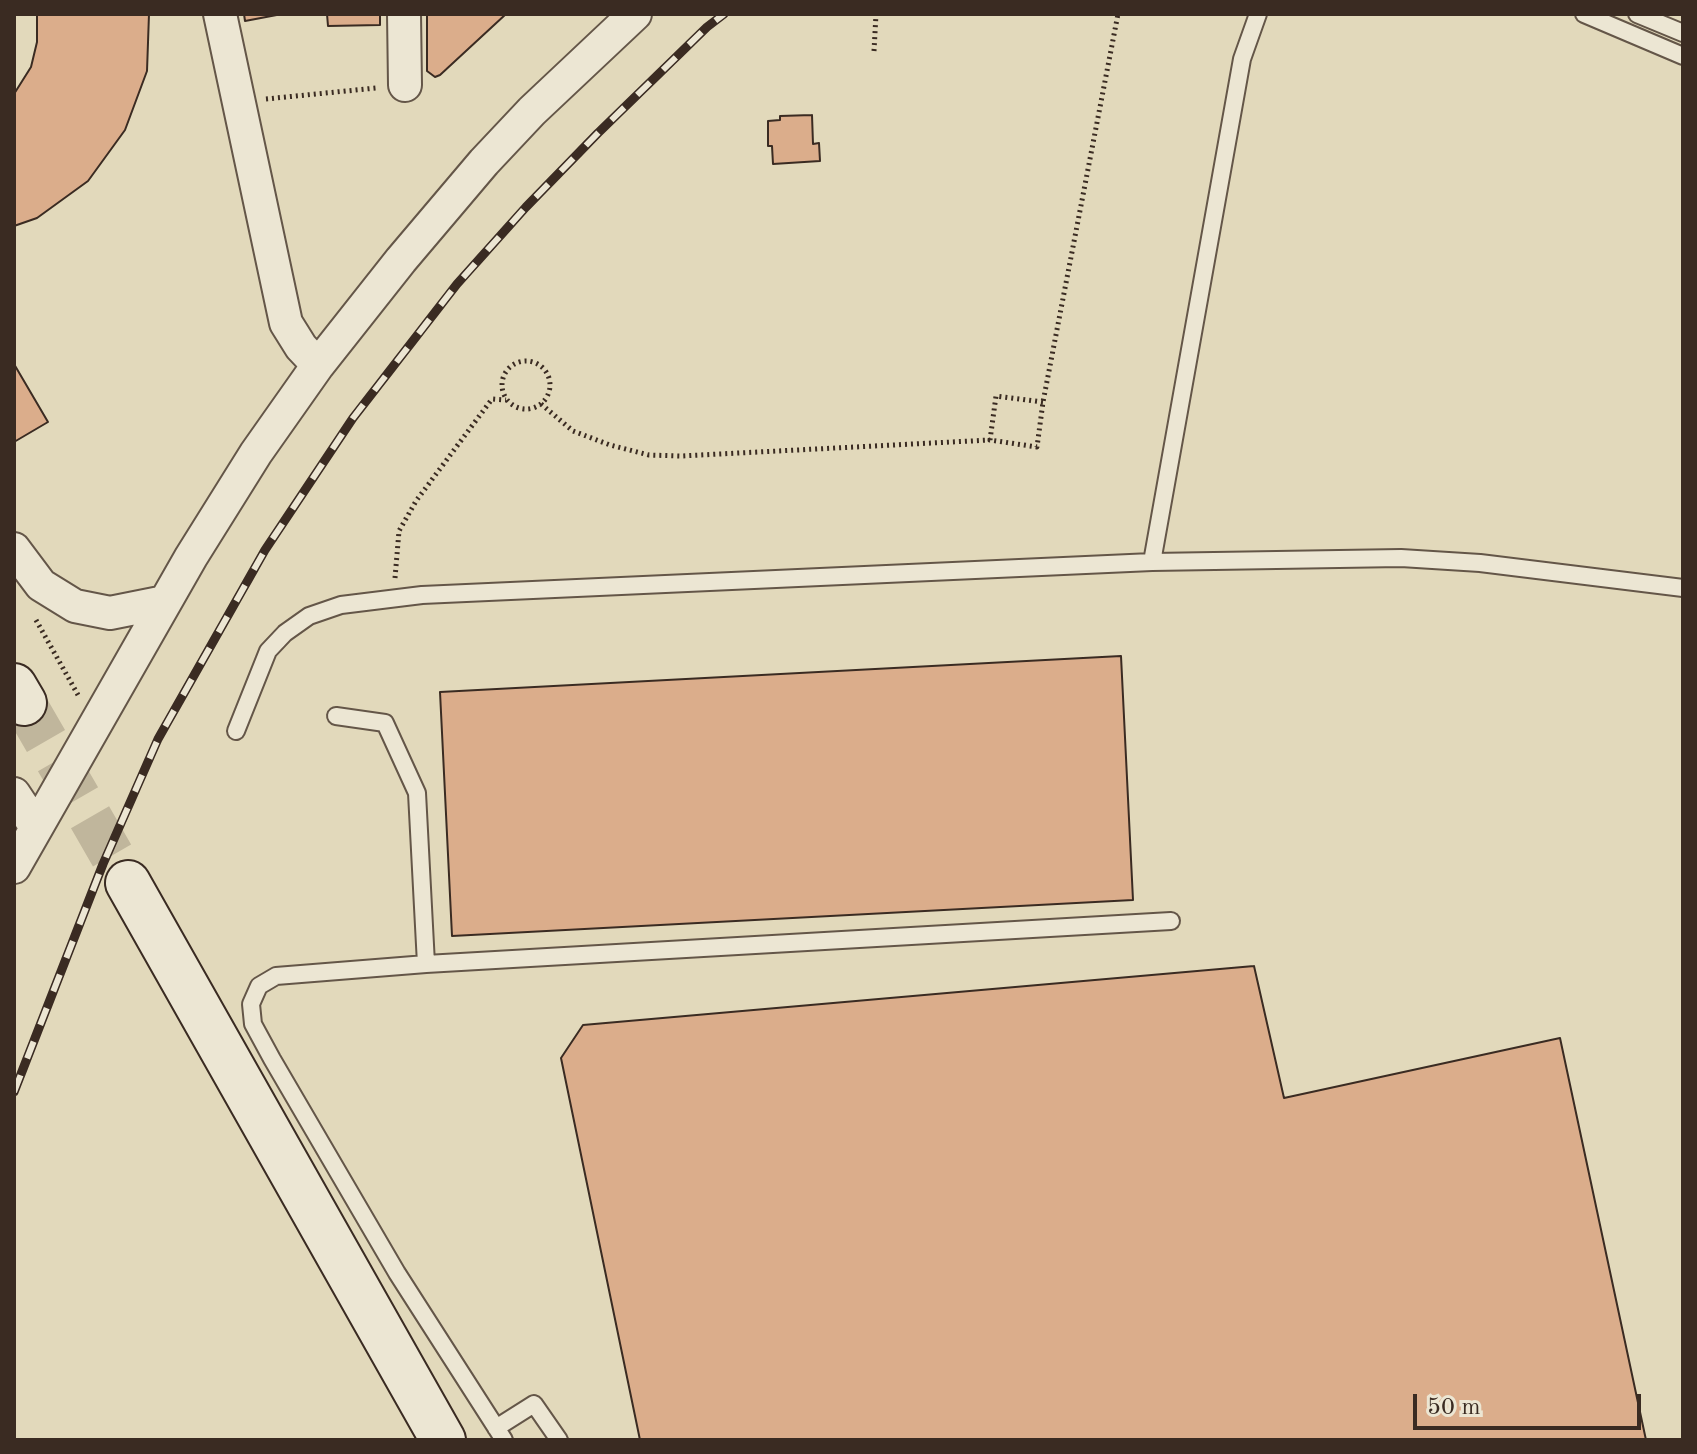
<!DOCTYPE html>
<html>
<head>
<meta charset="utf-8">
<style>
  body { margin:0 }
  #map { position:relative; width:1697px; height:1454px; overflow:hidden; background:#e2d9bb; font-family:"Old Standard TT",serif }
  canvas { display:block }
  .frame { position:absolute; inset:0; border:16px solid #3a2b22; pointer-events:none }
  .scale { position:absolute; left:1413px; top:1394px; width:228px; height:36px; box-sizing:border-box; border:4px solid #3a2b22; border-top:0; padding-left:10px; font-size:24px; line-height:28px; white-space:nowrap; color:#3a2b22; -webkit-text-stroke:6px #ece6d3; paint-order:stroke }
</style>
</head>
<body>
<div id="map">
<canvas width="1697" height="1454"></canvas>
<div class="frame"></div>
<div class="scale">50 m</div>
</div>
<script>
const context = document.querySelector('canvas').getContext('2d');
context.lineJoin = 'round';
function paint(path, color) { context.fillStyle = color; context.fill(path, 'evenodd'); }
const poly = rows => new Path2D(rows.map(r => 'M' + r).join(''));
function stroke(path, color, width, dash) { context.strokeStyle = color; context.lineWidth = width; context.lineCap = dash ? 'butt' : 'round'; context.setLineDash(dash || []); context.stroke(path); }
const building = poly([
  [37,14,149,14,147,71,125,130,88,181,37,218,14,226,14,94,31,67,37,42,37,14],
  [244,14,282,14,245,21,244,14],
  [327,14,380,14,380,25,328,26,327,14],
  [427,14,506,14,440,75,435,77,427,71,427,14],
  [812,115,813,144,819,143,820,161,773,164,772,146,768,146,768,121,780,120,780,116,812,115],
  [14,364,48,422,14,442,14,364],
  [1121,656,1133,900,452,936,440,692,1121,656],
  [1254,966,1284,1098,1560,1038,1646,1440,640,1440,561,1058,583,1025,1254,966]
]);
paint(building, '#dbad8b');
stroke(building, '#3a2b22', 2);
stroke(poly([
  [24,703,128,883]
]), '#c0b69c', 44, [44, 22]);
const lane = poly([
  [1584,14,1683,56],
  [1637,14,1683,33],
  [1152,562,1242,59,1258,14],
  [336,716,385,723,417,793,426,964],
  [236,731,268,651,285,633,309,616,341,605,422,595,1152,562,1401,558,1480,563,1683,588],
  [496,1428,534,1404,559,1440],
  [504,1440,397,1273,272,1059,253,1024,251,1004,259,986,276,976,426,964,1171,921]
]);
const street = poly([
  [220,14,286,323,301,347,318,365],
  [404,14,405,85],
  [14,549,41,585,75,606,110,613,165,602],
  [14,794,36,827],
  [14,867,191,557,256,453,318,365,401,260,484,162,532,111,635,14]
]);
const secondary = poly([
  [14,686,24,703],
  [128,883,443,1440]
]);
stroke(lane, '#645648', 20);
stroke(street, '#645648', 36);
stroke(secondary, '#3a2b22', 48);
stroke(poly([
  [874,51,876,14],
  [266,99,376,88],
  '502 385a24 24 0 1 1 48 0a24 24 0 1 1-48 0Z',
  [1043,402,996,396,990,440,1037,447,1043,402,1118,14],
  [541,404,573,431,610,445,649,455,681,456,990,440],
  [395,578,399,531,416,501,492,399,506,400],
  [36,620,78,695]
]), '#3a2b22', 5, [2, 4]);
stroke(lane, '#ece6d3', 16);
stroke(street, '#ece6d3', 32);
stroke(secondary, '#ece6d3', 44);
const rail = poly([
  [14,1092,103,864,158,739,265,550,353,418,457,284,526,207,598,133,707,27,724,14]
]);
stroke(rail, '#3a2b22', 9);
stroke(rail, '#ece6d3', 6, [18]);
</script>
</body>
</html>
